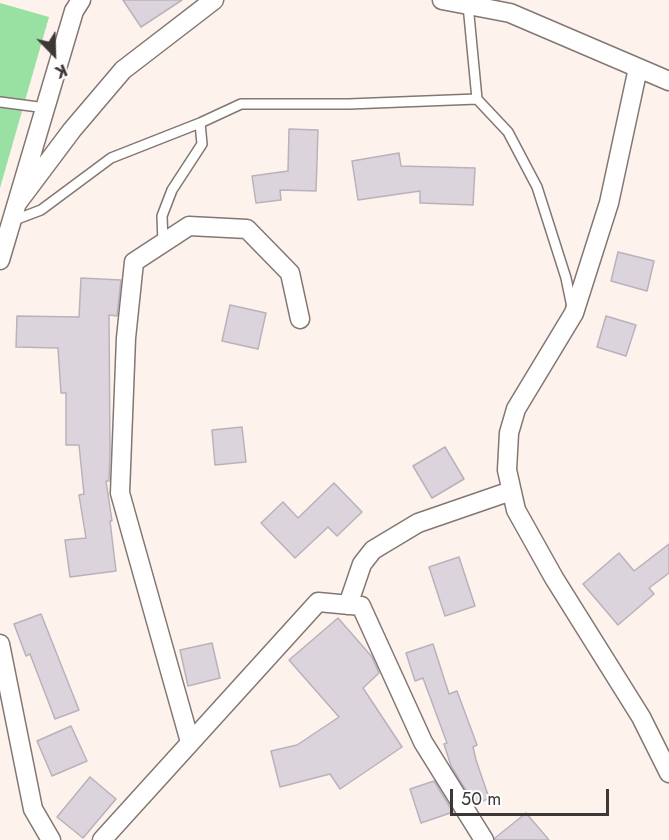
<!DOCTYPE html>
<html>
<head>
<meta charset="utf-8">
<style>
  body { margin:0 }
  #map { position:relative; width:669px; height:840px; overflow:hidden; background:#fef2ed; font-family:Jost,sans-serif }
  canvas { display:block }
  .north { position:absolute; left:24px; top:24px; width:60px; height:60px; -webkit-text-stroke:4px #fff; paint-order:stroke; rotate:157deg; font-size:16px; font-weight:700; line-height:24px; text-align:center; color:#3d3836 }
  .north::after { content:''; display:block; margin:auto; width:21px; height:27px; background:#3d3836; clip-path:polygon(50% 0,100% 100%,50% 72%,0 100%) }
  .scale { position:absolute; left:450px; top:789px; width:159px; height:27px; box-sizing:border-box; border:3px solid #3d3836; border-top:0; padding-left:8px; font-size:18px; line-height:21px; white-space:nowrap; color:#3d3836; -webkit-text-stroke:4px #fff; paint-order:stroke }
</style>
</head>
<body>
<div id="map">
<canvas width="669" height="840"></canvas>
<div class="north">K</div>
<div class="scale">50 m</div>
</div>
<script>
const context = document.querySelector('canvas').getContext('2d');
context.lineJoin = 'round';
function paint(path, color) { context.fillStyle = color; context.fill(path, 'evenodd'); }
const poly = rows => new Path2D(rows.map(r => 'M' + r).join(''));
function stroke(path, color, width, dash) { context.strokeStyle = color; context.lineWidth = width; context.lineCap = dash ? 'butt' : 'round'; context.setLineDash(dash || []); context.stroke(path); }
paint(poly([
  [0,3,49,17,0,188]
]), '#99e1a2');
const building = poly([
  [123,0,182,0,141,27,123,0],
  [289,129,318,130,316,191,280,190,281,200,256,203,252,176,288,171,289,129],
  [399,153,401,166,475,168,473,205,420,203,420,191,358,200,352,161,399,153],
  [618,252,654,261,647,291,611,281,618,252],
  [81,278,121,280,117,316,109,315,110,452,109,481,106,481,112,521,110,521,116,571,70,577,65,540,86,538,79,495,84,494,79,445,66,445,66,393,61,393,58,348,16,347,17,316,79,317,81,278],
  [230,305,266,313,258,349,222,341,230,305],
  [606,316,636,325,626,356,597,347,606,316],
  [242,427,246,462,215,465,212,430,242,427],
  [445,447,464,479,432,498,413,466,445,447],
  [334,483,362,512,337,536,328,527,295,558,261,523,283,502,298,518,334,483],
  [669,544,669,573,649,588,654,594,618,625,583,584,619,553,634,571,669,544],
  [459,557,475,606,445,616,429,567,459,557],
  [41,614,79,710,55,719,30,654,26,656,14,624,41,614],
  [338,618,372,657,379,673,363,688,402,747,340,789,330,774,280,787,271,751,297,745,339,717,289,660,338,618],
  [212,643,220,678,188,686,180,650,212,643],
  [433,644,449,694,457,691,477,745,473,747,476,760,489,798,475,805,451,766,444,744,447,743,423,678,415,681,406,653,433,644],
  [71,726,87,761,52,776,37,741,71,726],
  [90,777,116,799,83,838,57,817,90,777],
  [434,781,453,812,421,823,410,789,434,781],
  [526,813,549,840,495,840,495,838,526,813]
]);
paint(building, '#dcd4dc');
stroke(building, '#bab2ba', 1.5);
const lane = poly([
  [468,5,477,99,508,132,537,187,566,278,572,307],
  [0,102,46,108],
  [12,221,41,210,111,158,200,123,241,104,349,104,477,99],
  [163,243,162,216,172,190,202,144,200,123]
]);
const street = poly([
  [442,0,510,13,669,81],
  [638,68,609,203,574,313,516,409,509,433,507,470,516,510,554,578,641,717,669,773],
  [18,202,72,130,123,70,214,0],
  [0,260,74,11,81,0],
  [348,605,362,564,373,550,418,523,511,491],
  [0,644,33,809,51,840],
  [190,742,120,493,126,338,134,262,189,226,247,229,290,273,300,319],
  [102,840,318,602,361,606,423,742,484,840]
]);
stroke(lane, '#827773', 12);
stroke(street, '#827773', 21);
stroke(lane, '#fff', 9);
stroke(street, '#fff', 18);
</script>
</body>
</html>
